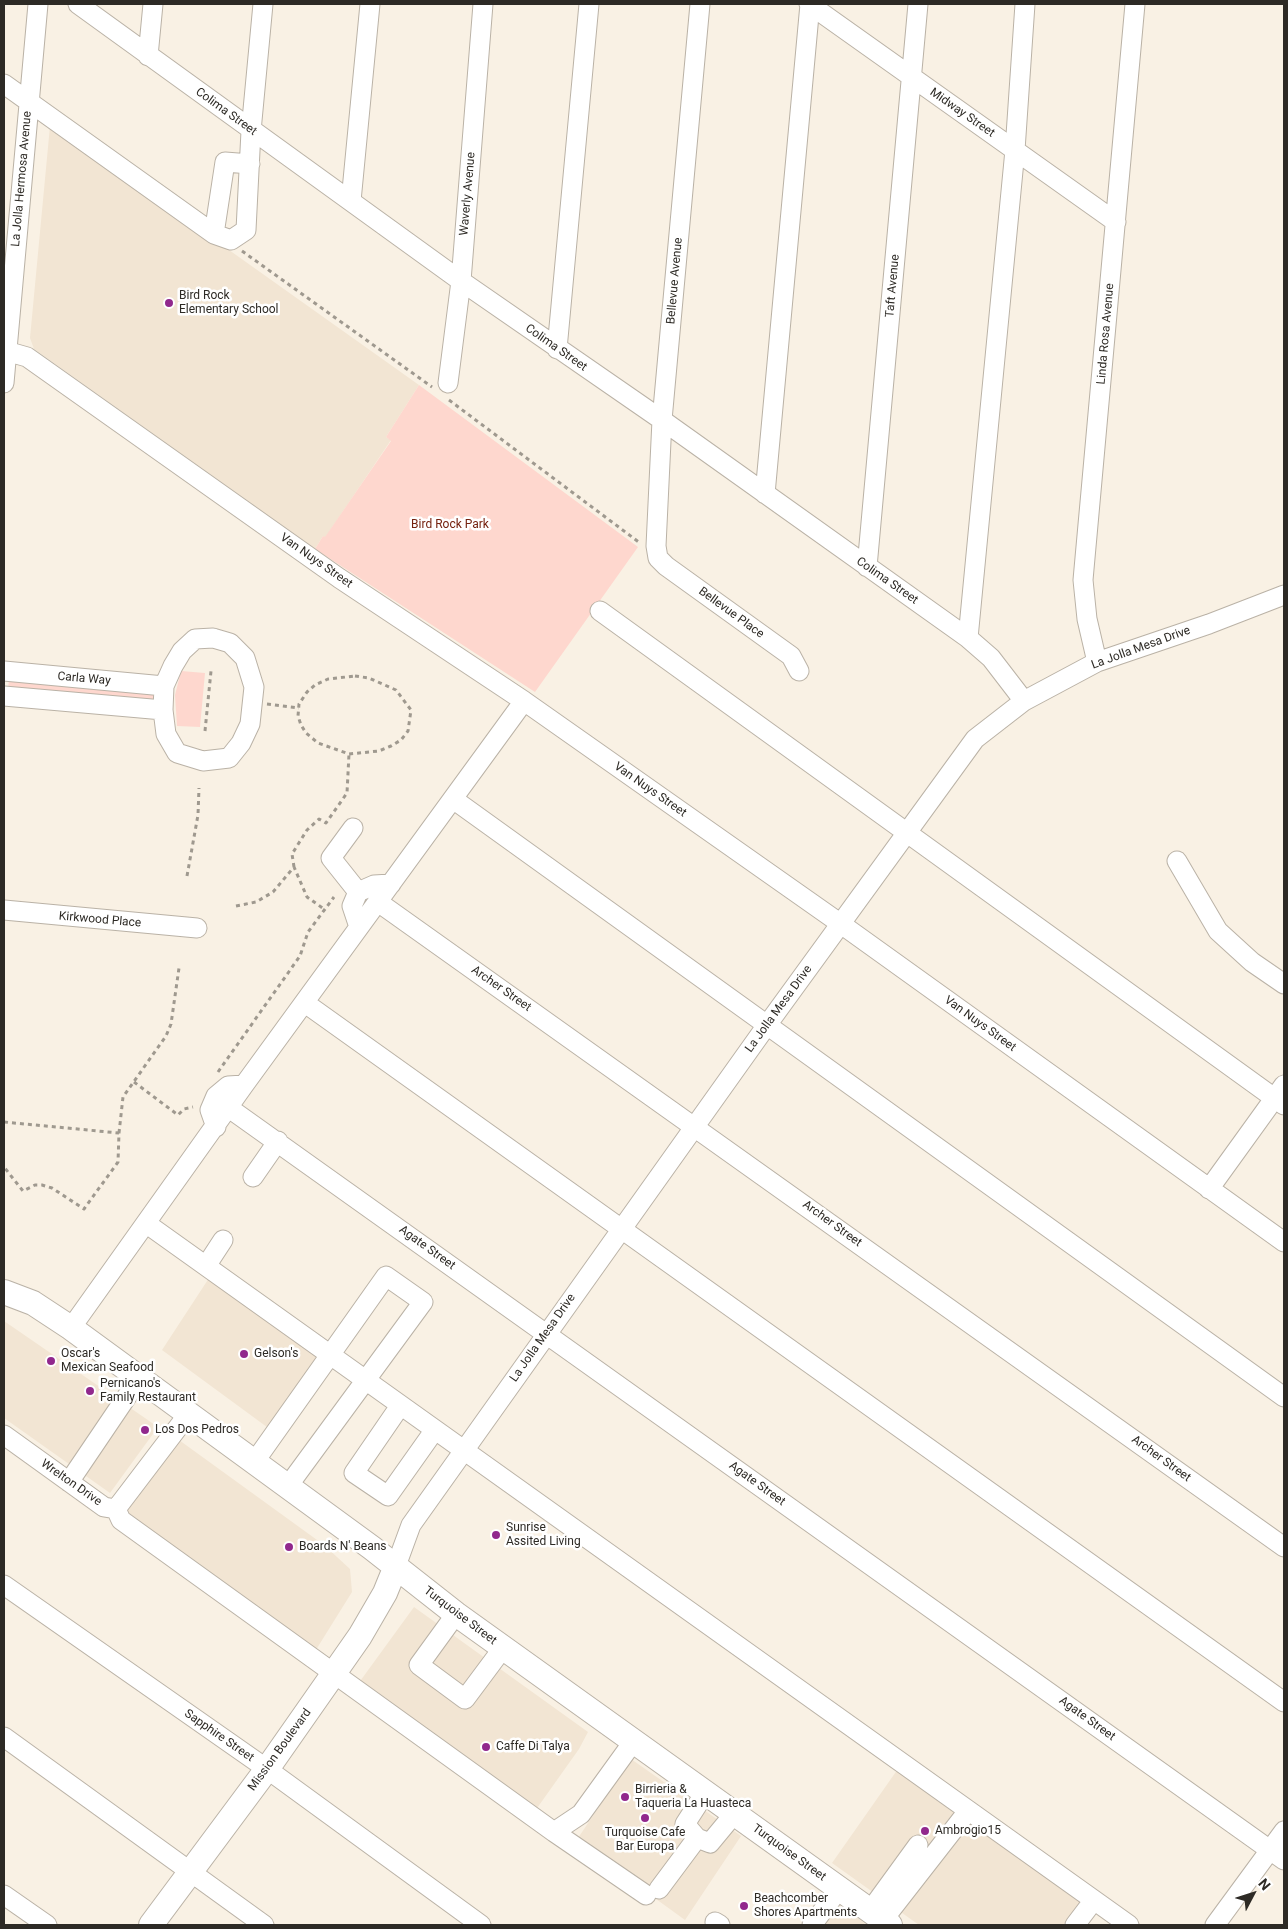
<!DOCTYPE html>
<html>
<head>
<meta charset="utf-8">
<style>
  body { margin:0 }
  #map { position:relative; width:1288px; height:1929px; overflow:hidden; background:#f9f1e4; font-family:Roboto,sans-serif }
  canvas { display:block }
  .frame { position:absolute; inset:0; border:5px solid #2d2a25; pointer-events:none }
  .north { position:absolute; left:1228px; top:1869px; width:50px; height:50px; -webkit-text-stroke:4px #fff; paint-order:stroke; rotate:50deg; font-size:14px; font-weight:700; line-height:20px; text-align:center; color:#2d2a25 }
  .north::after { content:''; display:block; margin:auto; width:18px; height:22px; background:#2d2a25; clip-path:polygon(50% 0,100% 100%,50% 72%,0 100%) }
</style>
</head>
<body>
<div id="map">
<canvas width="1288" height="1929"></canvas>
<div class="frame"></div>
<div class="north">N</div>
</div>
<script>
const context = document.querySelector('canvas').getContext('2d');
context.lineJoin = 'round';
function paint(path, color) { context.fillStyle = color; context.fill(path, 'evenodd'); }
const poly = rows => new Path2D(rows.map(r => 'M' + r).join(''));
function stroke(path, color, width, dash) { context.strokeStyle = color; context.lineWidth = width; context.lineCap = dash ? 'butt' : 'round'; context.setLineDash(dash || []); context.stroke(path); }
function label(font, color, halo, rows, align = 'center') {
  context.font = font + ' Roboto,sans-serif'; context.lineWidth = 5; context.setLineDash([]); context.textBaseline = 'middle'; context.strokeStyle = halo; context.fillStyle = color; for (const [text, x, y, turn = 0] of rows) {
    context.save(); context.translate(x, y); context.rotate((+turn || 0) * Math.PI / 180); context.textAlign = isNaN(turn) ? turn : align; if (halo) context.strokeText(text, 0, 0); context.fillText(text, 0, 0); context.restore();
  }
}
paint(poly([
  [50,126,56,127,419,385,386,437,391,440,325,538,323,536,315,549,34,349,30,338],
  [211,1275,323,1354,271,1430,162,1350],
  [4,1321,158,1427,110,1493,4,1418],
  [179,1440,324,1545,350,1569,352,1592,314,1653,129,1520,127,1511],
  [414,1607,588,1732,579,1749,535,1811,358,1684],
  [631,1759,741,1836,685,1920,576,1841],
  [900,1766,1083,1900,1065,1925,919,1925,832,1863],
  [841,1909,848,1911,867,1925,824,1925,836,1910]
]), '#f2e5d3');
paint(poly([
  [419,385,638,547,535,692,315,549,323,536,325,537,391,441,386,437],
  [181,671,205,673,200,727,177,726,175,695],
  [9,679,154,693,155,696,152,701,8,689]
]), '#fed7ce');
const minor = poly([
  [78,4,461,281,662,420,968,638,991,658,1024,701],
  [700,4,662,420,656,546,658,558,666,566,791,656,799,671],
  [809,4,1116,222],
  [148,56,153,4],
  [4,84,214,234,231,240,246,230,251,131,263,4],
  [351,201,370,4],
  [214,234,225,162,250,164],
  [557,349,589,4],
  [6,351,27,357,339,578,524,701,841,924,1284,1242],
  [4,383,38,4],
  [448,383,461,281,483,4],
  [765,494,810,4],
  [867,567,918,4],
  [600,611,1284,1105],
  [213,638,230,643,245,658,254,687,250,724,241,743,229,758,203,761,177,753,166,734,163,710,164,686,173,666,182,651,195,639,213,638],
  [968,638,1015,150,1025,4],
  [1097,662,1087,619,1083,580,1135,4],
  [4,671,164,686],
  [4,696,163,710],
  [453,799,1284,1397],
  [353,828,331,858,358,892],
  [1177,861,1218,931,1252,962,1284,984],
  [378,902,1284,1547],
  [4,910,197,928],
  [359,927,352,906,358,892,374,885,391,884],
  [305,1003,1284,1702],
  [229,1108,1284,1860],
  [216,1127,210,1110,216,1096,228,1086,244,1085],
  [253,1177,278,1141],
  [1209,1189,1284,1085],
  [147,1224,1129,1925],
  [206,1266,223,1240],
  [71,1328,244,1085,524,701],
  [400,1406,354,1473,388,1496,434,1431],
  [4,1435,104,1507,116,1509,189,1413],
  [255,1461,386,1276,423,1302,288,1486],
  [69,1482,140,1377],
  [116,1509,121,1520,554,1832,646,1895],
  [396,1566,411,1525,767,1025,975,739,1024,701,1097,662,1209,624,1284,595],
  [4,1585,267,1769,481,1925],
  [456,1614,419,1665,465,1699,503,1648],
  [4,1737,264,1925],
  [554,1832,581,1814,633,1742],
  [697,1838,710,1843,734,1814],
  [659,1889,697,1838,685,1824,705,1793],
  [4,1895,47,1925],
  [870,1911,918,1845],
  [883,1920,968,1811],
  [715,1922,720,1925],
  [812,1925,839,1889],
  [1075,1925,1094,1900],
  [1215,1925,1284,1831]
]);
const major = poly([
  [4,1292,33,1303,71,1328,372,1548,456,1614,890,1925],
  [151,1925,267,1769,360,1636,385,1593,396,1566]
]);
stroke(minor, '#bab2a6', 21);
stroke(major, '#bab2a6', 26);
stroke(poly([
  [242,251,432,387],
  [449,400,640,543],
  [355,676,369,678,396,690,411,710,408,731,401,740,391,746,379,751,349,754,318,743,306,733,301,725,298,716,299,704,307,692,315,685,328,679,355,676],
  [267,704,299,708],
  [205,731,211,671],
  [294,867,292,854,307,830,319,819,326,823,347,793,349,754],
  [187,876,198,815,199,788],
  [236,906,256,902,273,892,294,867,307,897,324,909],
  [218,1072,300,956,308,932,334,897],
  [134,1082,178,1115,184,1109,193,1107],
  [4,1122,119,1133,118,1162,84,1209,52,1188,42,1185,35,1185,23,1191,4,1167],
  [119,1133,123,1097,166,1036,171,1024,179,968]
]), '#9f998f', 3, [4, 4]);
stroke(minor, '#fff', 19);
stroke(major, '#fff', 24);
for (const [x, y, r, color] of [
  [169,303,5,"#91288d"],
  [244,1354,5,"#91288d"],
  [51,1361,5,"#91288d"],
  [90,1391,5,"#91288d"],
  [145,1430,5,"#91288d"],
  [496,1535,5,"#91288d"],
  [289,1547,5,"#91288d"],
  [486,1747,5,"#91288d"],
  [625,1797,5,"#91288d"],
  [645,1818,5,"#91288d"],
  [925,1831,5,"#91288d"],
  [744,1906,5,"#91288d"]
]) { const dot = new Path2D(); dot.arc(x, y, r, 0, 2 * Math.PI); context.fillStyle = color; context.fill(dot); stroke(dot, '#fff', 2); }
label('12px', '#2d2a25', '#fff', [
  ["Colima Street",226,112,36],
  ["Midway Street",962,113,35],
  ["La Jolla Hermosa Avenue",22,179,-85],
  ["Waverly Avenue",468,194,-85],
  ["Bellevue Avenue",675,281,-85],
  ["Taft Avenue",893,286,-85],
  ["Linda Rosa Avenue",1106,334,-85],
  ["Colima Street",556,348,35],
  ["Van Nuys Street",316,561,35],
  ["Colima Street",887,581,35],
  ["Bellevue Place",731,613,36],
  ["La Jolla Mesa Drive",1141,648,-20],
  ["Carla Way",84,679,5],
  ["Van Nuys Street",650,790,35],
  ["Kirkwood Place",100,920,5],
  ["Archer Street",501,989,35],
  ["La Jolla Mesa Drive",779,1009,-54],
  ["Van Nuys Street",980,1024,36],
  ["Archer Street",832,1224,36],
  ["Agate Street",427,1248,36],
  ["La Jolla Mesa Drive",543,1338,-55],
  ["Archer Street",1161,1459,36],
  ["Wrelton Drive",71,1483,35],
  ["Agate Street",757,1484,36],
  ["Turquoise Street",460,1616,37],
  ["Agate Street",1087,1719,36],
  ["Sapphire Street",219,1736,35],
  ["Mission Boulevard",280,1750,-54],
  ["Turquoise Street",789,1853,36]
]);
label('12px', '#2d2a25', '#fff', [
  ["Bird Rock",179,296],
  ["Elementary School",179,310],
  ["Oscar's",61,1354],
  ["Mexican Seafood",61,1368],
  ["Gelson's",254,1354],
  ["Pernicano's",100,1384],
  ["Family Restaurant",100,1398],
  ["Los Dos Pedros",155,1430],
  ["Sunrise",506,1528],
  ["Assited Living",506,1542],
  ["Boards N' Beans",299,1547],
  ["Caffe Di Talya",496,1747],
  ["Birrieria &",635,1790],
  ["Taqueria La Huasteca",635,1804],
  ["Ambrogio15",935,1831],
  ["Turquoise Cafe",645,1833,"center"],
  ["Bar Europa",645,1847,"center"],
  ["Beachcomber",754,1899],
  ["Shores Apartments",754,1913]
], 'left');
label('12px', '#75220f', '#fff', [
  ["Bird Rock Park",450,525]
]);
</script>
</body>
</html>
